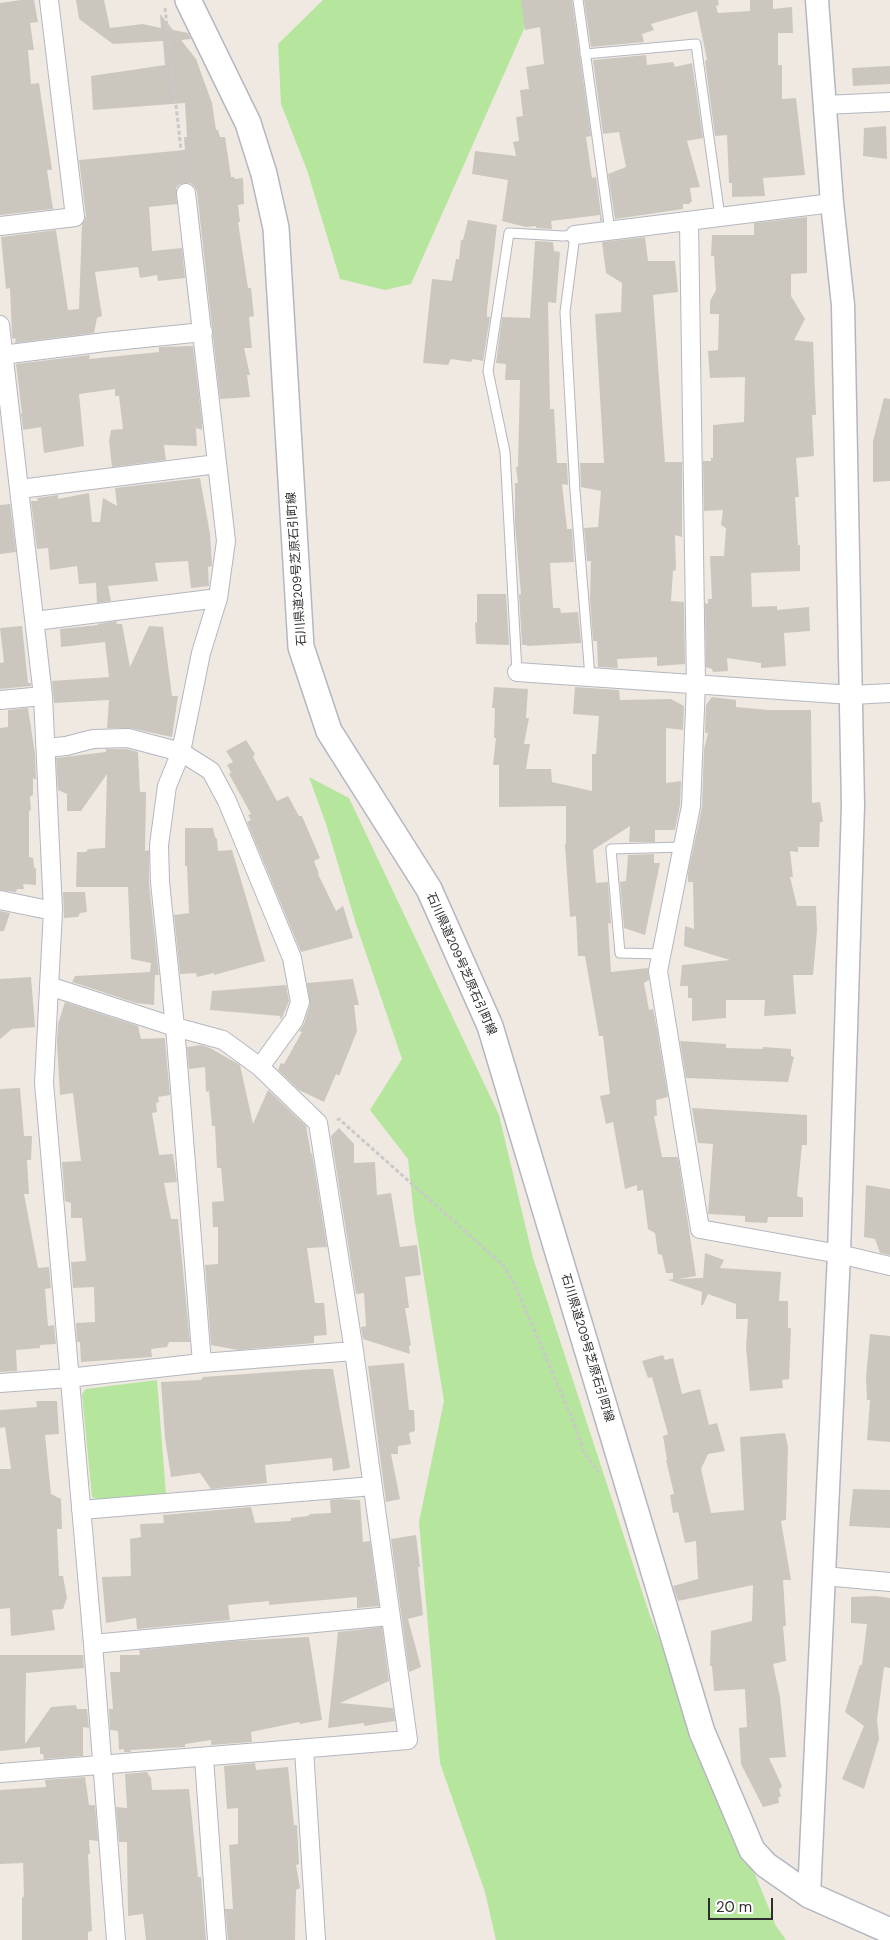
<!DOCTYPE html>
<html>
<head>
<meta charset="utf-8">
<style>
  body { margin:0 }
  #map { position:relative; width:890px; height:1940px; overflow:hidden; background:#efe9e1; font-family:"DM Sans",sans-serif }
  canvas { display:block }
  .scale { position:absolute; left:708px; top:1898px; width:65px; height:22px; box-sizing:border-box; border:2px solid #2e2e2e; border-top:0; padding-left:6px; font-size:15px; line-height:18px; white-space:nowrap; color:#2e2e2e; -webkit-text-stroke:4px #fff; paint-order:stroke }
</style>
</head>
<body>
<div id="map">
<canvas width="890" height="1940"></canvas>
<div class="scale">20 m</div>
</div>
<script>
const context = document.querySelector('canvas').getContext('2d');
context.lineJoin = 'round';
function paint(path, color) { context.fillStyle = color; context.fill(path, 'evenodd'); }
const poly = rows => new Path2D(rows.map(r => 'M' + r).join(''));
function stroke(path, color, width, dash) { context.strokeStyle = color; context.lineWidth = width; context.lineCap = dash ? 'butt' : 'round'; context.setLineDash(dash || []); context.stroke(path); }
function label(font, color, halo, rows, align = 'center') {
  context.font = font + ' "DM Sans","Noto Sans JP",sans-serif'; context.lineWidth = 4.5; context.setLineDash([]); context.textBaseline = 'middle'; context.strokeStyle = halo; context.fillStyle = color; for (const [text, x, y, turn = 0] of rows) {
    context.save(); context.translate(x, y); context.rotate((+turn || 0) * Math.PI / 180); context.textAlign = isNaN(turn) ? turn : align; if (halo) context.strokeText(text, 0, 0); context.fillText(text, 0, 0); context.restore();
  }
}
paint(poly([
  [323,0,530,0,528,20,411,284,385,290,340,279,307,170,281,104,278,44],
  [309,777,349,798,499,1115,533,1258,650,1616,776,1926,786,1940,496,1940,485,1892,440,1763,419,1522,444,1401,414,1216,408,1159,370,1110,402,1059,356,924,326,824],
  [157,1380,166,1494,104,1502,92,1497,82,1394,86,1389]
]), '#b6e59e');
paint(poly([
  [21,0,34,0,38,22,30,23,34,50,28,50,31,84,39,83,52,170,47,170,53,209,0,215,0,3],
  [76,0,104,0,110,28,143,24,161,28,160,14,173,30,188,33,191,39,181,40,196,59,212,103,216,130,218,130,220,137,225,137,231,177,234,177,235,179,243,178,244,204,238,205,240,222,238,222,248,288,251,288,254,316,249,317,252,348,244,348,250,375,247,375,250,397,220,399,197,192,194,186,190,183,180,184,176,188,177,204,149,207,152,251,182,248,185,278,158,281,157,275,140,278,138,267,95,272,102,316,97,318,94,333,15,343,16,339,12,338,10,288,6,289,1,237,56,230,68,310,79,309,82,224,86,216,79,160,185,150,184,137,187,137,185,103,93,110,91,76,165,65,163,41,113,44,79,19],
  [521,0,572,0,591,136,586,137,592,178,596,177,602,221,600,221,600,215,551,221,552,229,536,228,536,226,526,227,502,221,508,180,472,174,475,151,516,156,513,142,519,141,516,117,523,116,520,90,529,89,526,67,544,64,540,27,525,30],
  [584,0,718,0,719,5,716,6,718,13,750,11,750,0,773,0,773,9,792,7,793,33,778,33,778,65,782,65,782,99,796,98,805,175,763,178,765,196,732,197,732,183,729,183,727,135,715,136,705,61,707,60,697,11,651,24,654,30,642,34,644,42,591,47],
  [646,55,647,65,673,62,675,67,692,63,703,138,687,141,700,187,690,188,692,202,690,202,690,204,683,204,683,209,615,219,608,174,626,167,619,132,603,134,593,60],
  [890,66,890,84,853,86,852,68],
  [886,126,887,159,863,156,864,128],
  [807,217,807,273,791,274,791,296,805,319,794,340,813,342,816,415,812,415,814,456,796,458,799,497,795,497,798,545,800,545,800,571,751,573,752,607,777,606,777,610,809,607,810,631,784,633,786,666,761,668,761,663,727,658,728,671,713,672,712,669,706,667,705,603,708,604,708,599,712,599,710,556,724,556,726,528,721,525,723,510,704,511,703,461,711,461,711,458,713,458,713,425,744,422,745,377,710,378,708,351,718,350,719,314,710,314,710,301,716,290,714,256,711,256,712,235,754,235,754,223],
  [468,220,497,225,487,310,487,317,490,317,483,361,473,359,471,362,451,359,448,365,423,363,432,279,452,281,456,259,459,259,461,240,463,240],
  [645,237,648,261,675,261,678,292,653,295,665,462,682,462,682,537,675,535,676,570,673,571,671,601,684,602,685,664,657,666,657,657,617,659,618,668,598,667,597,641,593,641,590,599,591,561,587,561,584,528,598,527,601,491,581,487,580,463,604,463,595,314,621,312,622,283,606,273,602,242],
  [535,241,553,242,554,251,560,252,556,303,548,302,550,409,554,409,557,463,567,463,568,485,562,484,567,529,572,529,574,562,550,563,553,608,560,608,561,613,578,612,581,643,527,646,527,645,522,645,519,594,521,594,515,525,515,483,518,483,516,467,518,467,520,380,505,380,506,364,496,363,502,317,530,318],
  [193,346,202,422,202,430,196,428,197,446,164,445,166,460,112,467,109,441,111,430,123,429,119,396,115,396,115,389,79,394,84,446,44,453,41,427,23,430,21,413,22,413,16,364,90,355,89,359,159,352,159,347],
  [884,398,890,399,890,481,873,482,873,441],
  [200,478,210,534,212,566,208,567,209,586,191,588,188,561,155,563,158,581,108,586,111,601,97,603,96,583,79,584,77,566,50,570,48,548,37,549,31,501,38,501,37,498,58,495,58,499,89,493,92,522,100,522,103,498,117,506,115,488],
  [10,504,16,552,0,554,0,505],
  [477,594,506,594,509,645,476,644,475,622,477,623],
  [116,621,117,624,122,624,130,667,149,626,163,627,172,696,178,696,172,737,130,728,107,728,109,700,54,703,52,681,109,677,105,642,61,647,60,629,98,625,98,624],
  [22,626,28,683,31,683,31,686,0,689,0,663,4,662,0,628],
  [494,687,528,689,526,718,529,718,524,744,530,744,526,769,551,769,552,782,592,791,592,754,596,754,599,716,573,714,575,687,619,690,620,700,671,699,684,706,683,730,666,728,666,783,681,781,680,805,675,830,655,830,655,842,629,842,630,826,593,850,596,883,608,882,611,924,608,923,611,972,648,968,649,980,644,983,649,1010,653,1009,657,1029,668,1097,656,1100,657,1116,654,1116,662,1157,678,1157,696,1276,678,1279,703,1278,705,1253,724,1260,720,1268,781,1272,779,1301,788,1301,788,1328,791,1328,789,1379,782,1380,783,1388,750,1391,746,1347,748,1319,736,1319,736,1304,708,1294,703,1305,701,1305,702,1292,668,1280,673,1279,673,1273,666,1273,662,1255,658,1254,655,1233,648,1229,643,1190,637,1191,637,1185,625,1189,613,1122,606,1124,600,1096,610,1094,603,1036,599,1036,585,956,578,956,576,916,570,917,565,844,566,844,566,806,499,807,499,765,493,765,496,738,494,738,495,708,492,708],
  [712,697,736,700,736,707,768,710,811,710,812,803,820,802,823,822,820,822,819,847,798,847,798,852,790,851,793,877,790,877,797,906,816,906,817,931,813,975,793,975,796,1014,764,1016,765,1000,726,1000,726,1018,692,1021,692,998,688,998,688,986,680,986,682,965,730,960,684,946,685,926,694,929,693,882,688,882,688,873,702,807,704,749,708,733,705,733,706,705],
  [28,708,35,754,36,780,33,778,33,795,30,797,31,810,29,811,29,857,33,858,34,867,36,869,36,885,23,884,24,889,17,889,16,892,0,890,0,728,8,727,8,710],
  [246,740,255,754,253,757,277,801,288,796,299,816,302,816,320,858,314,861,319,874,318,874,336,911,343,906,353,938,301,952,247,822,251,820,248,815,251,814,229,774,231,772,227,765,233,762,226,751],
  [106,749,127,749,138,752,140,792,146,792,145,851,149,850,149,883,159,975,155,975,154,1005,136,1003,72,982,75,976,150,972,151,963,131,959,128,887,76,887,77,852,86,852,88,849,105,848,107,774,81,811,67,811,67,794,58,790,56,758,106,752],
  [185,828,213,828,215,837,217,839,218,851,232,850,265,961,214,975,214,973,197,977,196,973,180,974,174,915,189,913,187,866,185,866],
  [654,854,654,863,660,863,645,935,624,928,620,882,626,881,628,855],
  [63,892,85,892,87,912,80,913,78,917,64,918],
  [0,911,10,913,4,931,0,931],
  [31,977,35,1027,12,1029,0,1039,0,979],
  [353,979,359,1005,354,1005,357,1031,339,1076,336,1074,324,1102,299,1090,278,1070,281,1063,284,1064,302,1032,299,1031,304,1024,310,1005,307,983],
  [286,985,289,1001,281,1020,280,1016,210,1010,212,991],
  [65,1002,138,1026,141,1039,165,1038,165,1041,170,1095,158,1097,159,1102,156,1103,157,1112,152,1113,159,1155,173,1154,177,1182,164,1183,171,1219,178,1219,190,1342,169,1342,167,1347,151,1349,152,1357,81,1362,80,1342,77,1342,76,1323,95,1322,94,1287,73,1288,71,1262,86,1261,82,1218,71,1218,71,1203,65,1201,62,1162,81,1161,73,1093,60,1095,57,1043,58,1024],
  [680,1041,726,1044,726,1048,763,1049,763,1047,791,1049,791,1056,794,1057,788,1082,686,1078],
  [201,1045,210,1048,240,1065,253,1124,268,1090,306,1126,311,1154,312,1153,327,1247,307,1248,315,1303,324,1303,327,1335,314,1336,314,1343,238,1350,211,1345,205,1265,218,1264,218,1227,213,1227,212,1202,224,1201,221,1168,217,1168,215,1126,212,1126,209,1091,206,1092,205,1067,189,1069,187,1047],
  [20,1088,24,1136,32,1136,31,1160,27,1160,29,1194,24,1194,38,1268,49,1267,51,1288,45,1289,48,1326,54,1325,56,1344,40,1345,40,1348,16,1350,17,1371,0,1372,0,1089],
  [692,1108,807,1115,807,1145,802,1145,797,1196,803,1198,803,1217,768,1217,767,1223,745,1222,745,1216,708,1214,713,1144,698,1143],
  [339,1128,354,1144,354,1163,375,1162,377,1195,391,1193,400,1247,417,1245,421,1275,405,1277,409,1308,405,1308,411,1345,409,1346,410,1354,363,1339,361,1327,366,1326,364,1293,356,1294,331,1136],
  [866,1185,890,1189,890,1255,880,1253,875,1239,864,1237],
  [870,1334,890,1336,890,1442,867,1440,870,1400,867,1400,866,1377],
  [663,1355,665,1360,673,1358,682,1394,700,1389,709,1425,717,1423,725,1451,708,1454,701,1469,711,1513,744,1510,740,1437,785,1433,788,1447,786,1520,781,1521,791,1580,783,1580,786,1626,783,1626,786,1661,773,1664,780,1697,786,1757,769,1758,782,1786,779,1790,781,1796,778,1798,779,1803,763,1807,741,1764,739,1728,747,1727,745,1689,714,1691,712,1666,710,1666,711,1631,752,1621,753,1585,678,1601,673,1586,698,1579,696,1541,685,1543,678,1512,673,1513,670,1495,674,1494,666,1460,667,1460,663,1436,668,1434,652,1377,648,1378,642,1361],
  [404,1363,409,1410,414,1410,415,1431,409,1433,411,1444,398,1446,398,1454,391,1454,400,1499,386,1502,368,1366],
  [316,1369,333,1369,350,1468,333,1471,332,1458,265,1465,267,1483,211,1489,200,1473,171,1477,165,1438,161,1382,201,1380,203,1377],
  [36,1401,57,1401,59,1434,45,1435,51,1494,61,1499,62,1529,57,1529,59,1576,63,1576,67,1598,63,1609,52,1610,55,1630,11,1636,10,1608,0,1609,0,1469,11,1469,5,1427,0,1428,0,1410,37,1407],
  [853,1489,890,1490,890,1528,849,1526],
  [340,1499,360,1500,363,1542,370,1541,379,1606,357,1608,357,1597,269,1605,269,1601,228,1605,230,1620,137,1629,136,1618,106,1623,102,1577,131,1576,130,1539,141,1537,140,1524,164,1523,163,1515,251,1507,255,1523,291,1521,291,1518,308,1516,310,1514,331,1513,330,1500],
  [416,1535,420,1567,418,1567,423,1615,408,1619,421,1667,409,1672,391,1539],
  [875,1596,890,1598,890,1668,884,1667,877,1720,879,1739,864,1789,842,1779,864,1726,845,1712,860,1665,862,1665,867,1624,851,1623,851,1597],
  [382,1627,389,1681,340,1703,393,1708,395,1721,364,1726,364,1723,328,1728,338,1632],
  [309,1637,322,1720,300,1724,299,1722,251,1732,252,1742,211,1745,211,1740,185,1744,185,1747,130,1750,131,1752,124,1752,124,1749,119,1750,118,1731,110,1730,109,1709,113,1709,110,1672,120,1672,120,1655,140,1655,139,1650,234,1641],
  [0,1655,83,1655,84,1668,26,1673,25,1744,51,1707,76,1705,77,1709,87,1709,89,1728,83,1727,83,1756,44,1759,43,1754,40,1754,40,1747,0,1751],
  [255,1763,256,1770,288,1767,294,1825,297,1825,299,1864,296,1865,300,1888,296,1890,295,1940,228,1940,225,1909,233,1909,229,1845,238,1844,238,1808,227,1809,224,1766],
  [147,1772,151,1778,152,1790,189,1789,198,1877,201,1877,206,1940,146,1940,143,1914,128,1916,127,1842,119,1842,116,1807,127,1808,125,1774],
  [85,1777,89,1805,95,1805,98,1841,89,1840,90,1854,88,1854,92,1931,88,1932,88,1940,22,1940,22,1898,24,1896,23,1863,0,1864,0,1790,46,1787,45,1780]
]), '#cbc7bf');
const service = poly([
  [578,0,610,231],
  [585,54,696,44,720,217],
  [517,672,505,452,488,371,509,233,563,236,575,235,565,312,575,491,590,677],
  [661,954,620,953,611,849,683,847]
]);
const minor = poly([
  [824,105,890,102],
  [186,193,226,541,218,598,201,653,181,752,167,786,159,845,160,882,175,1027,202,1363],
  [689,221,696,684,691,806,658,971,700,1229,839,1254,890,1266],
  [0,226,75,217,49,0],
  [575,235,832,203],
  [0,325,43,696,53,911,44,1083,93,1644,116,1940],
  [2,355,105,342,203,332],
  [20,489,217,464],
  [35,621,218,598],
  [517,672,852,695,890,693],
  [0,700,43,696],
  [46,748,66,746,93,739,128,738,181,752,211,771,227,801,292,958,300,1002,294,1020,260,1067],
  [0,900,53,911],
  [0,1383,68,1378,202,1363,354,1351],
  [81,1510,373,1486],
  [824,1576,890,1582],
  [93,1644,390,1616],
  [304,1749,316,1940],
  [204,1758,217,1940],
  [0,1773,408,1740,354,1351,318,1123,260,1067,223,1040,175,1027,49,986]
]);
const tertiary = poly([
  [809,1895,839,1254,853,805,843,305,832,203,817,0]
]);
const secondary = poly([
  [188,0,248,123,264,174,276,228,301,647,329,731,429,889,490,1026,702,1732,752,1850,766,1865,809,1895,890,1931]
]);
stroke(service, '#b4b7c1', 11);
stroke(minor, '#b4b7c1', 20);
stroke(tertiary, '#b4b7c1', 25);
stroke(secondary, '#b4b7c1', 28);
stroke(poly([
  [165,8,184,176],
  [337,1120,339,1119,503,1265,514,1283,574,1423,584,1453,599,1472]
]), '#c9c9c9', 3, [4, 2.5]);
stroke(service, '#fff', 9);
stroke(minor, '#fff', 18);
stroke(tertiary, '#fff', 22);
stroke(secondary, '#fff', 25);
label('12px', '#2e2e2e', '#fff', [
  ["石川県道209号芝原石引町線",297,569,-94],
  ["石川県道209号芝原石引町線",461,964,66],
  ["石川県道209号芝原石引町線",587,1348,73]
]);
</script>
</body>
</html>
